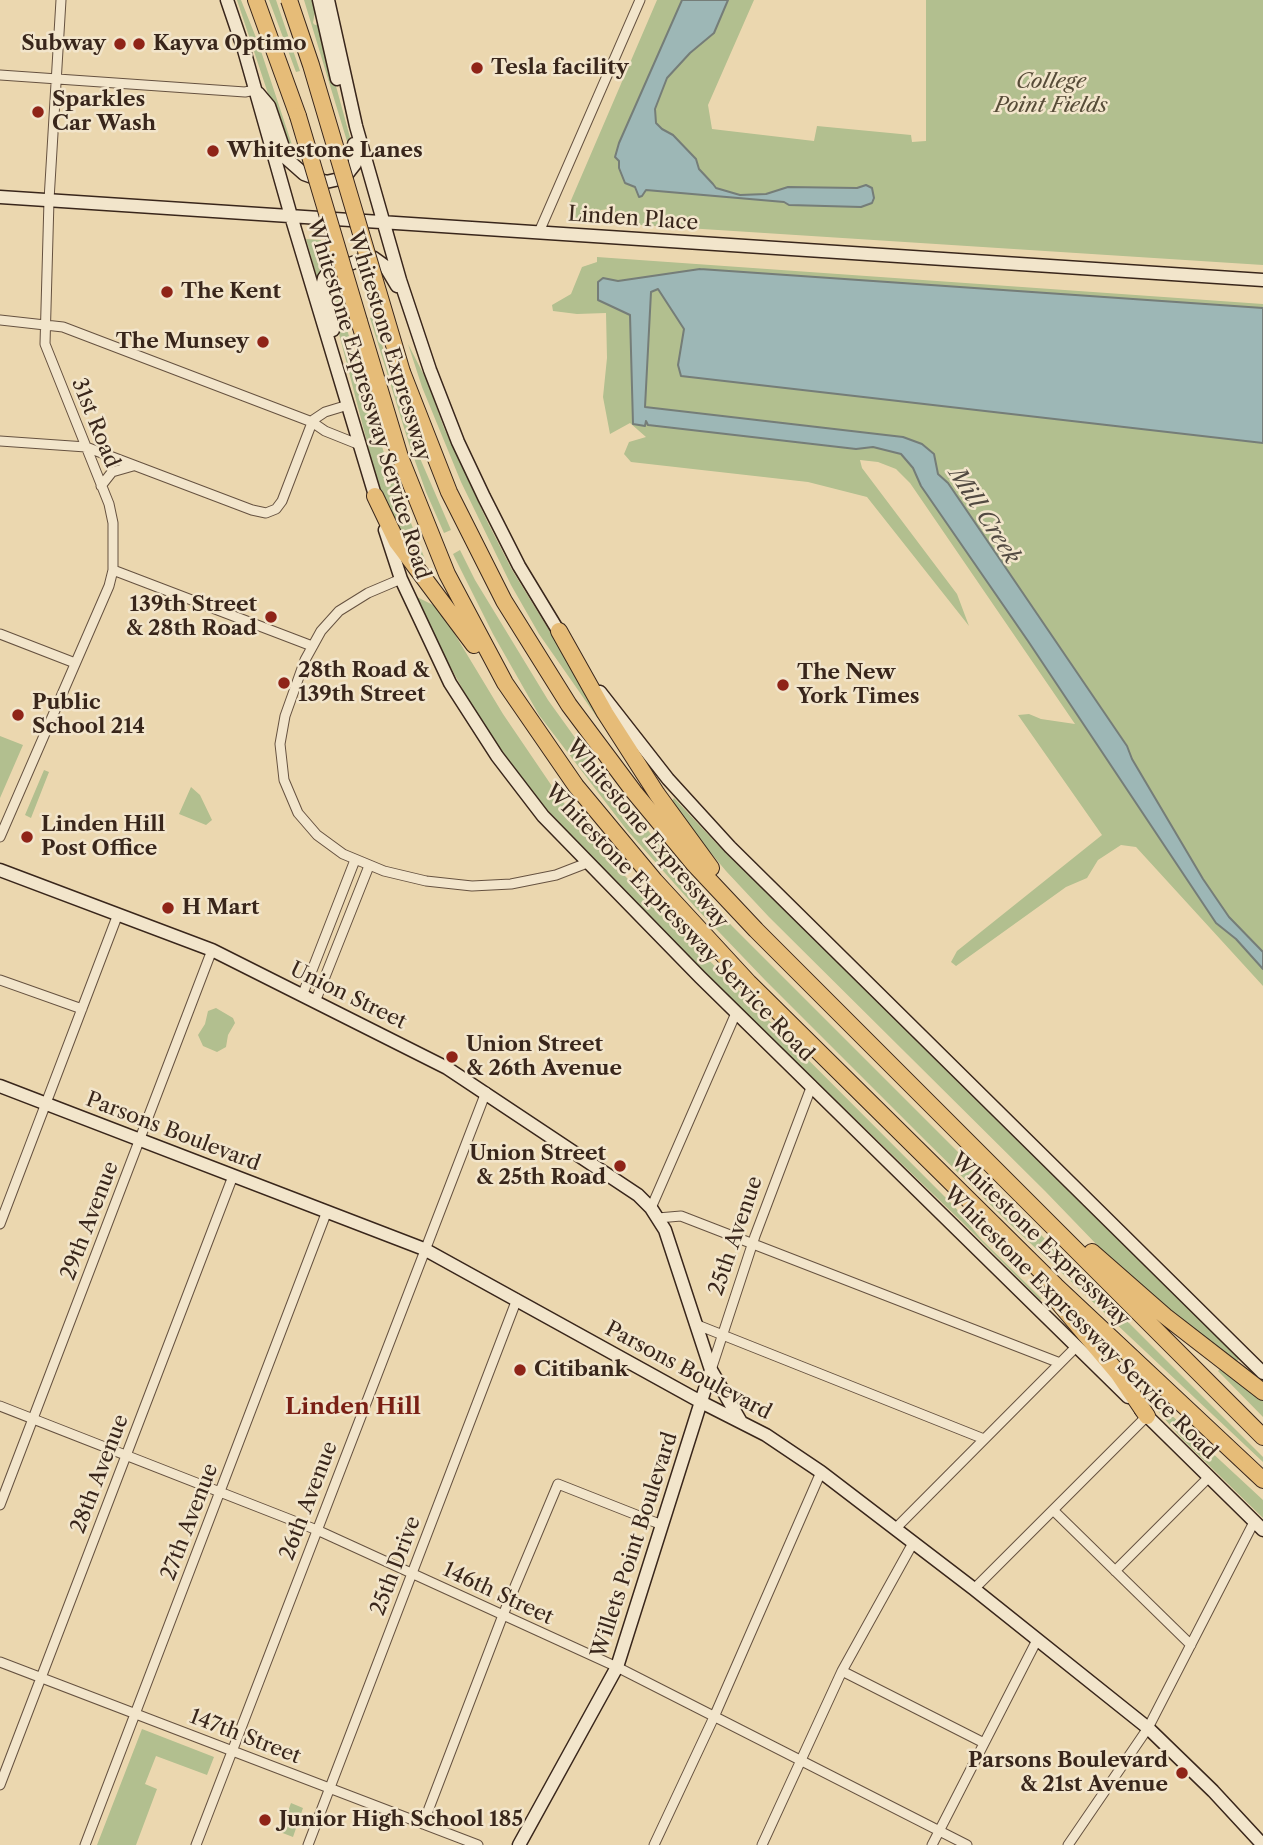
<!DOCTYPE html>
<html>
<head>
<meta charset="utf-8">
<style>
  body { margin:0 }
  canvas { display:block; background:#ebd7af }
</style>
</head>
<body>
<canvas width="1263" height="1845"></canvas>
<script>
const context = document.querySelector('canvas').getContext('2d');
context.lineJoin = 'round';
function paint(path, color) { context.fillStyle = color; context.fill(path, 'evenodd'); }
const poly = rows => new Path2D(rows.map(r => 'M' + r).join(''));
function stroke(path, color, width, dash) { context.strokeStyle = color; context.lineWidth = width; context.lineCap = dash ? 'butt' : 'round'; context.setLineDash(dash || []); context.stroke(path); }
function label(font, color, halo, rows, align = 'center') {
  context.font = font + ' "Libre Caslon Text",serif'; context.lineWidth = 5; context.setLineDash([]); context.textBaseline = 'middle'; context.strokeStyle = halo; context.fillStyle = color; for (const [text, x, y, turn = 0] of rows) {
    context.save(); context.translate(x, y); context.rotate((+turn || 0) * Math.PI / 180); context.textAlign = isNaN(turn) ? turn : align; if (halo) context.strokeText(text, 0, 0); context.fillText(text, 0, 0); context.restore();
  }
}
paint(poly([
  [237,0,241,0,259,45,300,169,286,148],
  [269,0,276,0,300,71,296,72],
  [304,0,314,0,315,11,313,23,315,25,319,24,354,152,353,161],
  [657,0,754,0,708,105,712,129,814,141,817,126,911,135,912,142,926,141,926,0,1263,0,1263,265,609,223,610,209,601,210,600,221,574,219,569,205],
  [306,239,321,240,328,265,317,277],
  [597,257,1263,304,1263,308,700,269,618,281,603,278,598,282,598,300,630,314,645,419,648,425,856,449,873,447,901,454,913,468,921,486,1028,641,1216,923,1236,939,1263,969,1263,986,1136,847,1121,845,1098,860,1087,878,1066,887,956,966,951,962,957,951,1102,835,1018,715,1029,714,1041,719,1075,724,910,483,896,469,878,462,860,460,862,468,957,594,969,626,867,497,808,482,631,462,624,454,629,442,646,437,630,423,610,434,603,397,607,358,606,313,577,314,553,311,552,305,571,294,582,267,597,262],
  [331,276,384,453,426,562,421,565,402,543,382,500,329,295,328,286],
  [658,289,684,329,678,365,682,376,1263,443,1263,952,1229,917,1203,879,1132,759,1127,745,948,483,903,437,645,408,651,292],
  [373,317,416,449,451,530,444,533,426,492,409,444,370,318],
  [408,344,427,381,444,428,487,521,512,570,602,716,601,723,539,634,511,585,461,482,422,387],
  [460,550,475,580,548,700,599,771,655,839,732,926,1263,1457,1263,1462,1012,1226,926,1141,765,980,696,908,626,829,539,715,493,634,453,554],
  [417,597,433,605,445,618,503,714,560,798,619,870,954,1206,982,1240,1042,1299,1040,1300,962,1222,737,1005,622,890,540,802,500,748,467,697,445,657],
  [0,736,23,745,0,798],
  [44,770,49,772,31,818,25,815],
  [191,787,200,795,212,820,206,825,179,814],
  [674,798,716,843,1239,1359,1235,1363,1172,1313,1099,1247,1045,1191,769,917,726,871,679,815,672,801],
  [216,1008,233,1018,235,1023,228,1035,226,1047,217,1052,203,1046,198,1035,205,1024,208,1011],
  [1222,1367,1263,1399,1263,1417,1218,1371],
  [1153,1398,1263,1500,1263,1518,1183,1440,1150,1402],
  [142,1729,214,1757,207,1775,156,1756,145,1784,157,1789,136,1845,97,1845],
  [291,1803,303,1808,293,1837,280,1832]
]), '#b2bf8f');
const water = poly([
  [682,0,728,0,714,33,690,53,667,78,655,109,656,123,662,129,673,135,696,159,699,169,713,184,716,188,740,195,766,194,788,187,857,188,866,185,872,188,874,198,872,203,861,207,789,205,784,202,646,190,642,196,639,197,635,187,625,183,619,168,619,161,615,157,619,143,682,0],
  [700,269,1263,308,1263,443,681,376,678,365,684,329,658,289,651,292,645,407,903,437,922,444,934,454,938,474,948,483,1127,746,1132,759,1203,879,1229,917,1263,952,1263,969,1236,939,1216,923,1028,641,921,486,913,468,901,454,873,447,856,449,648,425,646,421,645,426,633,424,630,315,598,300,598,282,603,278,618,281,700,269]
]);
paint(water, '#9db7b6');
stroke(water, '#757d78', 2);
const street = poly([
  [0,75,245,92,255,90],
  [539,232,640,0],
  [0,320,63,327,312,422,325,431,360,445],
  [0,441,86,447,252,510,266,513,276,509,282,501,313,420,325,412,348,405],
  [101,486,112,472,133,466],
  [113,570,312,646],
  [401,579,368,593,339,611,321,631,305,660,285,716,280,744,284,780,298,813,317,835,343,854,384,871,426,881,472,886,511,884,556,875,587,863],
  [0,634,75,663],
  [0,837,109,586,113,570,113,523,109,504,45,344,49,200,61,0],
  [0,980,82,1009],
  [302,996,355,860],
  [315,1002,369,866],
  [651,1208,736,1013],
  [658,1218,681,1216,1060,1363],
  [0,1224,118,914],
  [695,1324,984,1439],
  [711,1370,755,1236,812,1085],
  [0,1406,317,1530,617,1667,967,1845],
  [0,1505,212,950],
  [1053,1510,1191,1645],
  [895,1529,1077,1346],
  [1115,1571,1209,1477],
  [974,1589,1147,1416],
  [0,1662,478,1845],
  [842,1671,984,1743],
  [0,1785,233,1176],
  [423,1824,503,1615,558,1484,662,1525],
  [85,1845,327,1211],
  [196,1845,486,1092],
  [308,1845,517,1299],
  [654,1845,714,1717,821,1472],
  [762,1845,842,1671,913,1543],
  [932,1845,1037,1640],
  [1068,1845,1148,1728,1254,1522]
]);
const secondary = poly([
  [227,0,244,50,291,216,377,502],
  [319,0,337,79],
  [328,0,356,126,400,280,430,370,458,442,484,497,519,566,562,637],
  [258,93,269,106,287,159,304,174,326,182,344,178,355,164,354,144],
  [0,197,1263,280],
  [333,330,322,287,324,278,329,271,367,258,374,258,385,266,397,286],
  [385,530,401,579,450,683,497,756,543,816,700,977,1128,1397],
  [600,692,668,779,730,847,1263,1373],
  [0,870,212,950,447,1068,638,1195,651,1208,665,1230,711,1370,741,1422],
  [0,1086,424,1249,701,1402,766,1435,821,1472,974,1589,1148,1728,1213,1791,1263,1845],
  [1141,1410,1263,1530],
  [519,1845,617,1667,711,1370]
]);
const highway = poly([
  [256,0,298,116],
  [359,321,400,457,447,574,505,683,576,786,655,881,749,983,1056,1286,1263,1480],
  [402,372,449,492,504,601,569,705,634,792,693,863,756,930,1263,1437],
  [375,496,397,542,474,645],
  [559,631,605,713,657,794,711,868],
  [1092,1252,1165,1316,1263,1392],
  [1058,1302,1118,1373,1147,1416]
]);
stroke(street, '#665240', 11);
stroke(secondary, '#39261b', 15);
stroke(highway, '#39261b', 18);
stroke(street, '#f2e5cb', 9);
stroke(secondary, '#f2e5cb', 12);
stroke(highway, '#e6bc78', 16);
const highwayBridge = poly([
  [289,0,311,65,402,372],
  [298,116,359,321]
]);
stroke(highwayBridge, '#39261b', 18, []);
stroke(highwayBridge, '#e6bc78', 16);
for (const [x, y, r, color] of [
  [120,44,7,"#8f2418"],
  [139,44,7,"#8f2418"],
  [477,68,7,"#8f2418"],
  [38,112,7,"#8f2418"],
  [213,151,7,"#8f2418"],
  [167,292,7,"#8f2418"],
  [263,342,7,"#8f2418"],
  [271,617,7,"#8f2418"],
  [284,683,7,"#8f2418"],
  [783,685,7,"#8f2418"],
  [18,715,7,"#8f2418"],
  [27,837,7,"#8f2418"],
  [168,908,7,"#8f2418"],
  [452,1057,7,"#8f2418"],
  [620,1166,7,"#8f2418"],
  [520,1370,7,"#8f2418"],
  [1182,1773,7,"#8f2418"],
  [265,1820,7,"#8f2418"]
]) { const dot = new Path2D(); dot.arc(x, y, r, 0, 2 * Math.PI); context.fillStyle = color; context.fill(dot); stroke(dot, '#f2e5cb', 2.5); }
label('bold 21px', '#39261b', '#f2e5cb', [
  ["Subway",106,44,"right"],
  ["Kayva Optimo",153,44],
  ["Tesla facility",491,68],
  ["Sparkles",52,100],
  ["Car Wash",52,124],
  ["Whitestone Lanes",227,151],
  ["The Kent",181,292],
  ["The Munsey",249,342,"right"],
  ["139th Street",257,605,"right"],
  ["& 28th Road",257,629,"right"],
  ["28th Road &",298,671],
  ["139th Street",298,695],
  ["The New",797,673],
  ["York Times",797,697],
  ["Public",32,703],
  ["School 214",32,727],
  ["Linden Hill",41,825],
  ["Post Office",41,849],
  ["H Mart",182,908],
  ["Union Street",466,1045],
  ["& 26th Avenue",466,1069],
  ["Union Street",606,1154,"right"],
  ["& 25th Road",606,1178,"right"],
  ["Citibank",534,1370],
  ["Parsons Boulevard",1168,1761,"right"],
  ["& 21st Avenue",1168,1785,"right"],
  ["Junior High School 185",279,1820]
], 'left');
label('italic 21px', '#574c38', '#f2e5cb', [
  ["College",1051,82],
  ["Point Fields",1051,106]
]);
label('21px', '#39261b', '#f2e5cb', [
  ["Linden Place",633,219,4],
  ["Whitestone Expressway",389,346,73],
  ["Whitestone Expressway Service Road",368,399,73],
  ["31st Road",95,423,68],
  ["Whitestone Expressway",647,834,50],
  ["Whitestone Expressway Service Road",679,923,46],
  ["Union Street",348,996,26],
  ["Parsons Boulevard",173,1132,21],
  ["29th Avenue",90,1221,-69],
  ["25th Avenue",736,1236,-71],
  ["Whitestone Expressway",1040,1240,44],
  ["Whitestone Expressway Service Road",1080,1323,45],
  ["Parsons Boulevard",688,1371,28],
  ["28th Avenue",100,1474,-69],
  ["26th Avenue",309,1501,-69],
  ["27th Avenue",190,1522,-69],
  ["Willets Point Boulevard",635,1545,-72],
  ["25th Drive",396,1566,-69],
  ["146th Street",498,1594,25],
  ["147th Street",245,1737,21]
]);
label('italic 23px', '#524a42', '#f2e5cb', [
  ["Mill Creek",984,516,57]
]);
label('bold 23px', '#7a1f14', '#f2e5cb', [
  ["Linden Hill",353,1407]
]);
</script>
</body>
</html>
